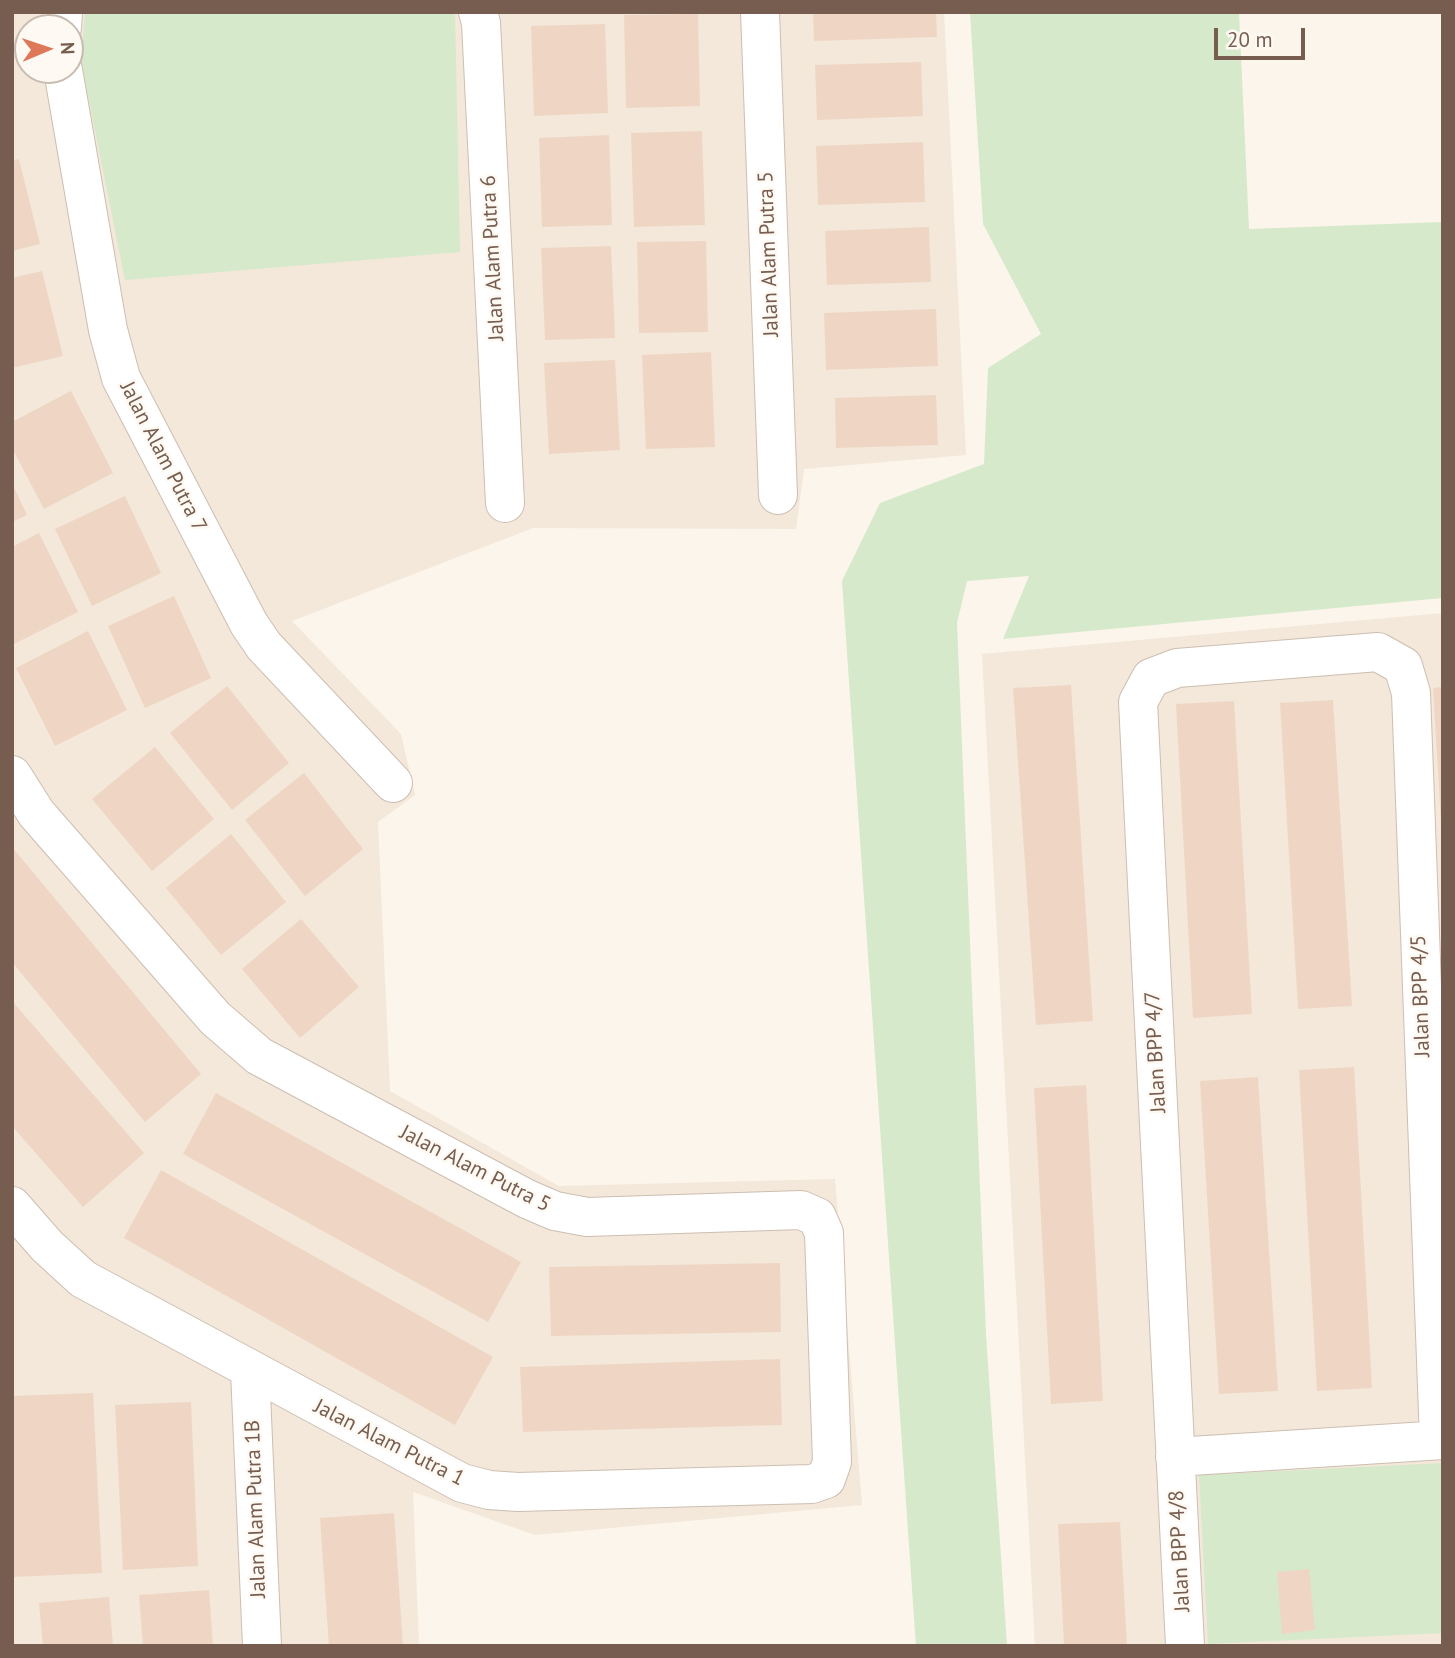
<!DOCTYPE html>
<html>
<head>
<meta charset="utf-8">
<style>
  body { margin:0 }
  #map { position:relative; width:1455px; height:1658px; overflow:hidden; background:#fcf5eb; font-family:"PT Sans",sans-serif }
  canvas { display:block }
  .frame { position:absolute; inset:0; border:14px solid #765d4f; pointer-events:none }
  .north { position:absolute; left:14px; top:14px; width:70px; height:70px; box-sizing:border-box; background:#fef9f2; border:2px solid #c8bbb1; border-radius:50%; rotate:88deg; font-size:19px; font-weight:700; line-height:28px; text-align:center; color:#765d4f }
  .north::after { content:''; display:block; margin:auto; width:24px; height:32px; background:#dd7859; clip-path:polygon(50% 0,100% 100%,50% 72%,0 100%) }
  .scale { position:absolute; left:1214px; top:28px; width:91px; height:32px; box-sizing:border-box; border:4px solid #765d4f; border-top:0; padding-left:9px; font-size:21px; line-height:24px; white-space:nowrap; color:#765d4f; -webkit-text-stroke:5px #fef9f2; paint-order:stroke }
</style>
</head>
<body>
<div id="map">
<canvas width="1455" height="1658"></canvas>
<div class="frame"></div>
<div class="north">N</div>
<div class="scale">20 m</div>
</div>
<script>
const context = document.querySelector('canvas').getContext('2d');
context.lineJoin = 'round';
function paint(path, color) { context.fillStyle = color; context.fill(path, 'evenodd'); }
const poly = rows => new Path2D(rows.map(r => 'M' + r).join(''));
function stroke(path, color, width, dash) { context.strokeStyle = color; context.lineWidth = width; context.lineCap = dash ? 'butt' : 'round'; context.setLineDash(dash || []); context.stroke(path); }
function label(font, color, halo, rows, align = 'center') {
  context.font = font + ' "PT Sans",sans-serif'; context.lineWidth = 5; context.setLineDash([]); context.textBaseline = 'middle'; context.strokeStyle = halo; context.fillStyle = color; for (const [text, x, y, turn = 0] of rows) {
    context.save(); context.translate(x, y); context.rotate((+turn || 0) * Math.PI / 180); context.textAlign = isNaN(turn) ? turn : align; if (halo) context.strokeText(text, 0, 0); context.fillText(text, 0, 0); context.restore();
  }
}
paint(poly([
  [12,12,944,12,966,455,804,469,796,529,533,528,292,621,401,734,415,795,378,822,390,1091,559,1186,835,1179,862,1505,535,1535,413,1492,419,1646,12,1646],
  [28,28,70,28,70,70,28,70],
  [1443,613,1443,1646,1035,1646,982,654]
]), '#f3e8da');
paint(poly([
  [85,12,455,12,460,252,125,280,81,61],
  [970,12,1239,12,1249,229,1443,222,1443,598,1003,639,1029,576,967,581,957,623,986,1334,1007,1646,916,1646,842,581,880,503,984,464,988,368,1041,334,983,224],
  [1443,1463,1443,1633,1208,1644,1199,1475]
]), '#d6e9ca');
paint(poly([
  [813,12,936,12,937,37,814,41],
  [698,14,700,106,626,108,624,15],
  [605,24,608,113,534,116,531,26],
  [921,62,923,116,817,120,815,65],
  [702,131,705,225,634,227,631,133],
  [609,135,612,225,542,227,539,138],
  [923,142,925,202,818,205,816,146],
  [19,159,40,244,12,251,12,161],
  [929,227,931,282,827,285,825,231],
  [706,241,708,332,639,333,637,242],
  [611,246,615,338,545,340,541,248],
  [42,271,63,356,12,368,12,278],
  [936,309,938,366,826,370,824,313],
  [711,352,715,447,646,449,642,355],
  [615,360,620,450,549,454,544,363],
  [71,391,113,473,44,509,12,448,12,422],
  [936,395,938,445,836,448,835,398],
  [12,483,27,515,12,522],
  [125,496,161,573,92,606,55,529],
  [39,533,78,612,12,645,12,547],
  [174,596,211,678,145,708,108,626],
  [88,631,127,710,55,746,16,668],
  [1071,685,1093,1021,1036,1025,1013,688],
  [227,686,289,763,232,810,170,733],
  [1443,687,1443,821,1441,821,1433,688],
  [1333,700,1352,1006,1298,1009,1280,703],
  [1234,701,1252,1014,1193,1018,1176,704],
  [155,747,214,819,152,871,92,799],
  [304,773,363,849,305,896,245,820],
  [231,834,286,902,221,955,166,888],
  [12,847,201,1074,145,1122,12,962],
  [301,919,359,987,300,1038,242,969],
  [12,1001,144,1153,83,1207,12,1126],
  [1354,1067,1372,1388,1317,1391,1299,1070],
  [1258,1077,1278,1391,1219,1394,1200,1081],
  [1086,1085,1103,1401,1051,1404,1034,1088],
  [216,1093,521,1262,488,1322,183,1154],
  [161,1170,493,1357,455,1425,124,1238],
  [780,1263,781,1332,551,1336,549,1267],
  [780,1359,782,1425,523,1432,520,1367],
  [93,1393,102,1573,12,1577,12,1396],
  [191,1402,198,1566,123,1570,115,1405],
  [394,1513,403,1646,329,1646,320,1518],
  [1120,1522,1127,1646,1064,1646,1058,1524],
  [1309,1569,1315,1630,1282,1634,1277,1572],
  [209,1590,213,1646,143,1646,139,1595],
  [109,1597,113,1646,43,1646,39,1603]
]), '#efd6c4');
const minor = poly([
  [478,12,481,23,505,503],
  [760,12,778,495],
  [62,28,63,12],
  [63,70,108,330,121,378,249,624,264,646,393,783],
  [12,775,36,813,215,1018,259,1056,527,1199,555,1211,587,1217,801,1210,817,1217,824,1233,832,1462,826,1479,812,1484,518,1492,489,1490,462,1483,83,1279,47,1246,12,1206],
  [250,1371,262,1646],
  [1175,1457,1443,1440],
  [1185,1646,1138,702,1151,678,1177,668,1378,652,1403,666,1411,693,1439,1440]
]);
stroke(minor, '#cdbeb1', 40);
stroke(minor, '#fff', 38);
label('21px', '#765d4f', '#fef9f2', [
  ["Jalan Alam Putra 5",769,254,-92],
  ["Jalan Alam Putra 6",493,258,-93],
  ["Jalan Alam Putra 7",163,457,63],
  ["Jalan BPP 4/5",1421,996,-92],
  ["Jalan BPP 4/7",1156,1052,-93],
  ["Jalan Alam Putra 5",475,1169,27],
  ["Jalan Alam Putra 1",389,1443,27],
  ["Jalan Alam Putra 1B",256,1509,-92],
  ["Jalan BPP 4/8",1180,1551,-93]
]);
</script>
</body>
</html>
